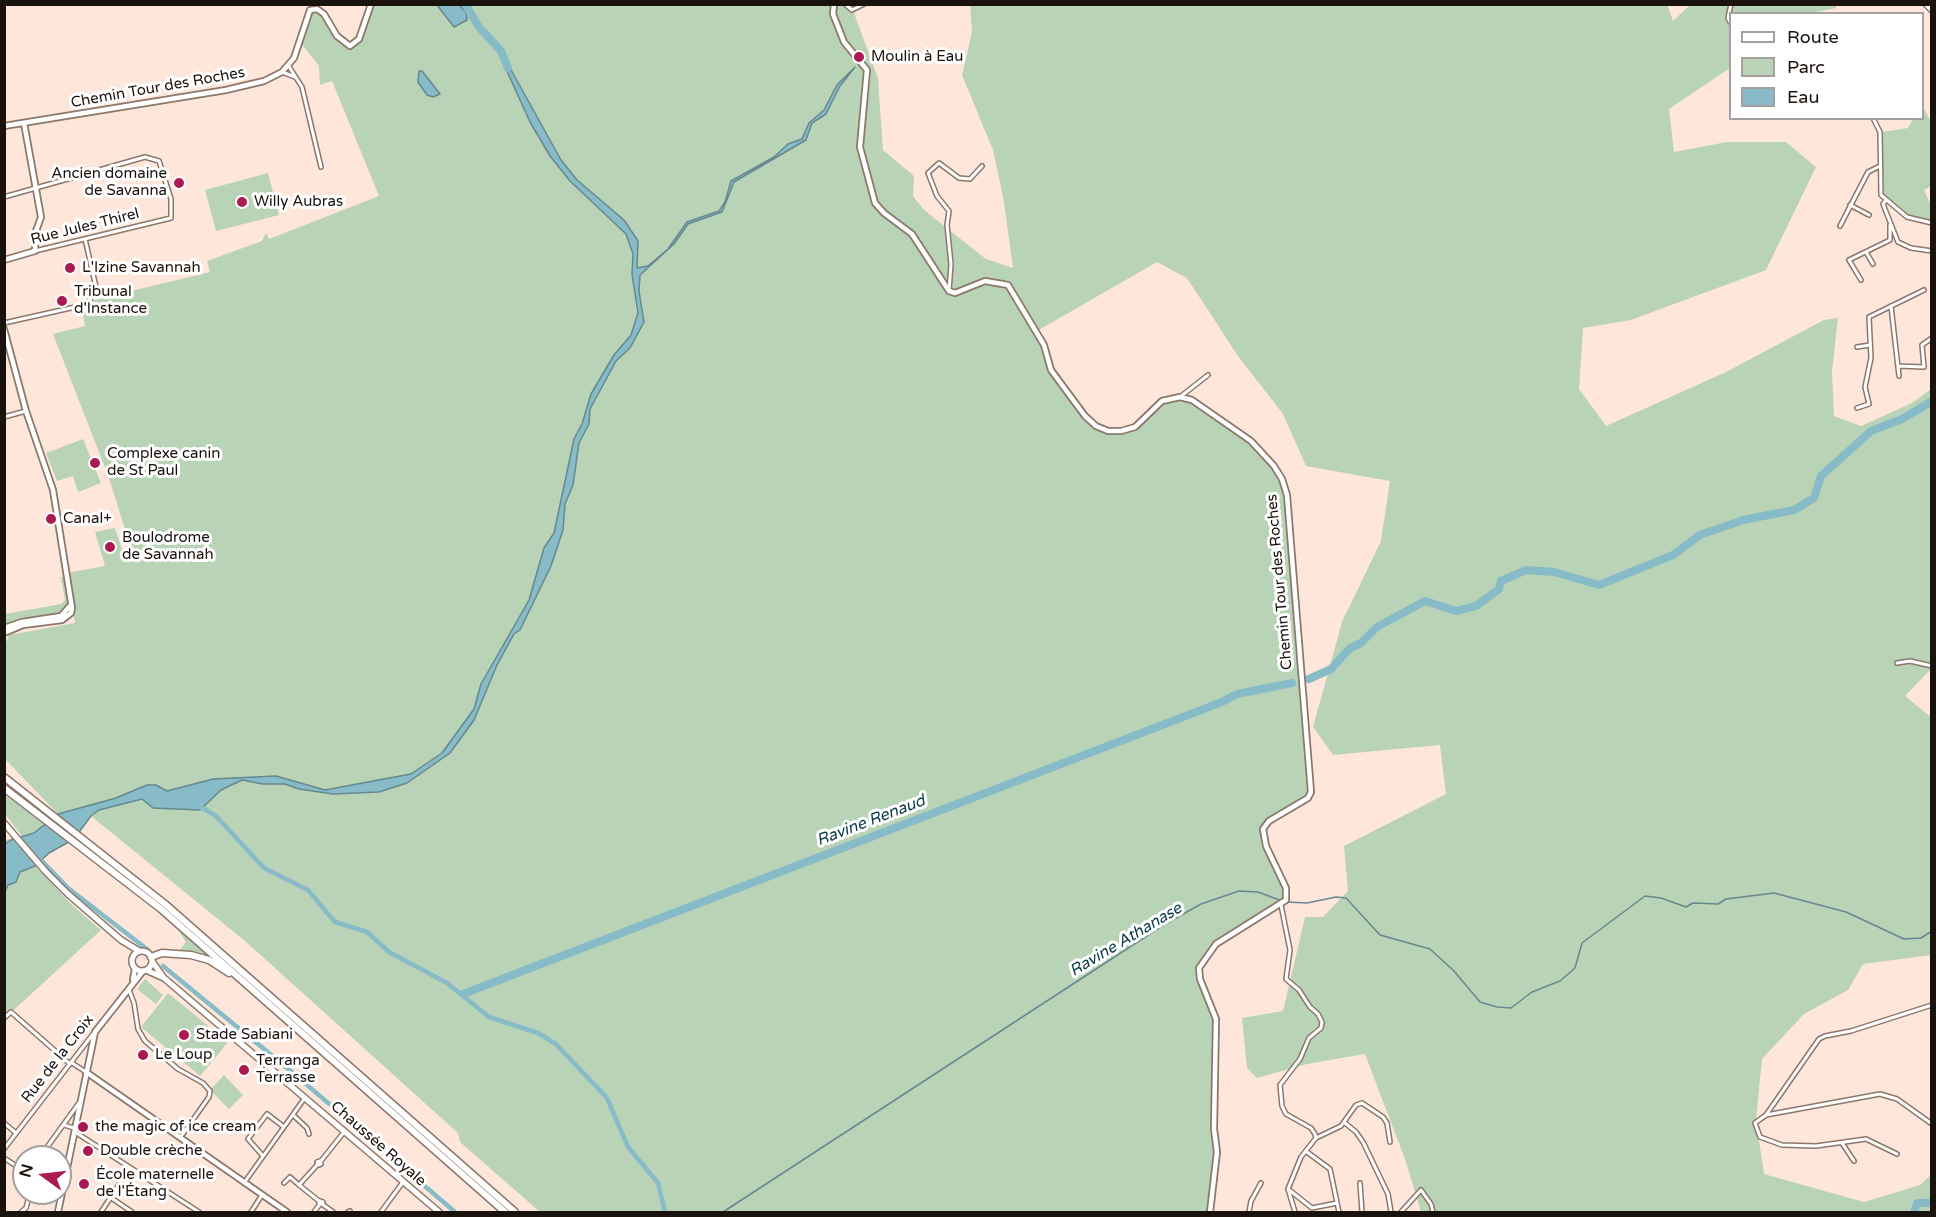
<!DOCTYPE html>
<html>
<head>
<meta charset="utf-8">
<style>
  body { margin:0 }
  #map { position:relative; width:1936px; height:1217px; overflow:hidden; background:#fee7da; font-family:"Varela Round",sans-serif }
  canvas { display:block }
  .frame { position:absolute; inset:0; border:6px solid #1a120d; pointer-events:none }
  .legend { position:absolute; left:1729px; top:12px; width:195px; height:108px; box-sizing:border-box; background:#fff; border:2px solid #a3a09e; margin:0; padding:8px 10px; list-style:none; font-size:18px; color:#1a120d }
  .legend li { display:flex; align-items:center; gap:12px; height:30px }
  .legend b { width:30px; border:2px solid #a3a09e }
  .north { position:absolute; left:12px; top:1145px; width:60px; height:60px; box-sizing:border-box; background:#fff; border:2px solid #a3a09e; border-radius:50%; rotate:285deg; font-size:16px; font-weight:700; line-height:24px; text-align:center; color:#1a120d }
  .north::after { content:''; display:block; margin:auto; width:21px; height:27px; background:#aa1950; clip-path:polygon(50% 0,100% 100%,50% 72%,0 100%) }
</style>
</head>
<body>
<div id="map">
<canvas width="1936" height="1217"></canvas>
<div class="frame"></div>
<ul class="legend">
<li><b style="height:8px;background:#fff"></b>Route</li>
<li><b style="height:16px;background:#b9d3b6"></b>Parc</li>
<li><b style="height:16px;background:#86bbc7"></b>Eau</li>
</ul>
<div class="north">N</div>
</div>
<script>
const context = document.querySelector('canvas').getContext('2d');
context.lineJoin = 'round';
function paint(path, color) { context.fillStyle = color; context.fill(path, 'evenodd'); }
const poly = rows => new Path2D(rows.map(r => 'M' + r).join(''));
function stroke(path, color, width, dash) { context.strokeStyle = color; context.lineWidth = width; context.lineCap = dash ? 'butt' : 'round'; context.setLineDash(dash || []); context.stroke(path); }
function label(font, color, halo, rows, align = 'center') {
  context.font = font + ' "Varela Round",sans-serif'; context.lineWidth = 6; context.setLineDash([]); context.textBaseline = 'middle'; context.strokeStyle = halo; context.fillStyle = color; for (const [text, x, y, turn = 0] of rows) {
    context.save(); context.translate(x, y); context.rotate((+turn || 0) * Math.PI / 180); context.textAlign = isNaN(turn) ? turn : align; if (halo) context.strokeText(text, 0, 0); context.fillText(text, 0, 0); context.restore();
  }
}
paint(poly([
  [1667,4,1673,21,1690,5,1836,5,1836,8,1812,13,1730,14,1730,68,1669,109,1674,152,1727,142,1786,142,1816,167,1766,270,1631,320,1583,328,1579,389,1606,426,1726,372,1824,320,1838,318,1832,371,1834,416,1861,426,1912,403,1931,389,1931,669,1905,696,1931,717,1931,955,1863,964,1848,990,1804,1014,1762,1059,1756,1120,1764,1174,1864,1202,1920,1185,1931,1175,1931,1212,1421,1212,1406,1162,1365,1054,1307,1064,1257,1078,1247,1068,1242,1018,1283,1011,1305,917,1323,917,1348,891,1344,846,1446,794,1440,745,1333,755,1313,727,1342,622,1381,541,1390,481,1306,466,1283,414,1238,356,1187,278,1157,262,1037,331,1051,370,1085,416,1108,431,1135,427,1168,398,1192,400,1241,433,1274,466,1287,495,1310,795,1264,826,1263,840,1283,880,1286,900,1216,944,1205,956,1199,973,1216,1019,1213,1094,1217,1152,1210,1212,540,1212,460,1142,458,1133,245,941,91,816,74,839,49,853,35,866,72,905,101,930,5,1018,5,840,22,836,5,814,5,794,45,823,57,813,5,759,5,645,9,635,75,623,67,573,105,566,95,532,115,528,126,562,135,561,108,475,53,334,85,326,83,315,94,300,210,272,207,261,262,241,266,233,269,239,379,196,332,81,320,85,319,66,300,42,307,14,317,9,324,14,337,36,350,46,359,39,371,5,851,5,878,78,883,150,914,176,913,196,924,210,986,259,1013,268,1004,202,993,150,962,75,972,32,970,5],
  [1923,107,1931,122,1931,186,1924,190,1931,206,1931,223,1907,217,1881,195,1882,132,1908,128,1913,119,1922,118],
  [268,173,279,215,216,231,205,190],
  [83,439,101,483,78,492,73,476,57,481,46,453],
  [58,577,63,577,64,579,68,606,65,612,19,619,5,625,5,614,61,604,65,600,61,578],
  [176,927,208,955,207,957,179,951,186,942],
  [145,979,163,995,156,1004,137,989],
  [168,993,228,1042,200,1076,141,1027],
  [224,1075,243,1095,229,1109,210,1090]
]), '#b9d3b6');
const water = poly([
  [437,5,459,5,466,12,467,20,454,27,437,5],
  [505,59,561,160,577,180,624,220,638,241,637,268,648,266,668,249,687,222,719,211,725,202,731,181,774,157,788,144,802,139,809,123,824,110,837,85,855,67,840,86,826,114,812,123,806,140,734,182,722,212,688,224,674,244,640,275,639,291,644,322,630,348,616,361,590,409,589,424,579,443,573,485,565,504,563,530,551,566,520,630,514,634,497,665,474,720,450,753,407,783,379,792,333,794,299,789,285,784,263,784,242,780,221,790,200,810,153,808,142,799,99,810,91,816,74,839,49,853,35,866,20,872,16,882,8,885,5,892,5,844,11,840,34,833,58,814,116,798,147,785,156,785,167,791,213,779,276,776,325,790,411,774,442,753,474,709,481,684,529,600,544,548,554,533,574,439,582,424,591,394,614,355,631,335,638,313,632,274,633,254,626,234,570,181,550,156,530,122,506,69,505,59],
  [419,71,422,71,440,94,433,97,427,95,418,82,419,71]
]);
paint(water, '#86bbc7');
stroke(water, '#66888f', 1.5);
stroke(poly([
  [1287,902,1307,903,1336,897,1346,898,1380,935,1430,949,1454,971,1480,1002,1497,1007,1511,1008,1532,992,1560,981,1575,968,1582,943,1645,896,1661,898,1686,907,1693,903,1718,904,1726,899,1774,893,1846,912,1904,939,1921,938,1932,931],
  [723,1212,1162,926,1201,904,1239,891,1258,892,1282,901]
]), '#66888f', 1.5);
stroke(poly([
  [201,807,216,816,264,868,308,890,335,922,367,932,389,952,447,983,489,1017,538,1033,556,1044,607,1098,628,1147,658,1183,665,1212],
  [42,861,68,888,148,950],
  [163,966,292,1072,455,1212]
]), '#86bbc7', 4.5);
stroke(poly([
  [465,4,479,27,501,51,508,68],
  [1309,679,1331,669,1350,648,1361,643,1377,627,1425,601,1456,611,1476,606,1499,589,1501,581,1526,570,1554,572,1599,585,1673,555,1700,535,1743,520,1794,510,1814,498,1821,476,1871,431,1902,419,1932,401],
  [463,994,1222,702,1237,694,1292,683],
  [1914,1212,1917,1203,1932,1203]
]), '#86bbc7', 8);
const street = poly([
  [845,4,852,10,864,4],
  [1730,22,1728,18,1731,4],
  [288,65,302,87,321,167],
  [282,72,295,77],
  [1873,118,1880,132,1881,195,1907,217,1932,223],
  [4,197,145,157,159,161,171,199,171,218,35,251],
  [1886,200,1883,204,1898,242,1911,248,1932,251],
  [1850,205,1869,215],
  [1840,226,1868,172,1880,166],
  [1866,252,1873,264],
  [1861,280,1849,260,1890,240,1890,225],
  [949,291,951,264,947,225,949,211,937,196,928,173,939,163,959,178,970,179,982,166],
  [1891,306,1899,376],
  [4,323,84,305,90,300,96,287,85,239],
  [1857,347,1870,345],
  [1898,366,1924,367,1922,345,1932,338],
  [1180,397,1208,375],
  [1857,408,1869,404,1865,387,1871,358,1869,317,1924,290],
  [4,417,26,411],
  [1897,663,1910,661,1932,666],
  [1281,905,1290,950,1286,979,1299,990,1310,1007,1318,1014,1322,1022,1321,1028,1309,1038,1300,1059,1280,1085,1282,1106,1286,1114,1311,1128,1315,1134,1316,1138,1301,1157,1288,1189,1295,1212],
  [129,990,134,1003,138,1029,145,1041,178,1069,203,1083,210,1091,209,1097,180,1138],
  [4,1018,11,1012,70,1064],
  [72,1063,86,1072],
  [293,1115,307,1128,309,1134],
  [1766,1115,1819,1039,1825,1036,1851,1031,1932,1005],
  [4,1123,16,1133],
  [1345,1123,1356,1132,1363,1142,1388,1194,1391,1212],
  [64,1125,74,1128],
  [75,1132,199,1212],
  [1316,1138,1341,1126,1356,1105,1362,1103,1383,1117,1387,1123,1390,1142],
  [1842,1143,1854,1161],
  [4,1149,93,1034],
  [1307,1152,1330,1169,1339,1212],
  [1897,1154,1866,1139,1816,1146,1782,1145,1760,1137,1755,1123,1766,1115,1880,1094,1897,1099,1932,1124],
  [263,1156,248,1139,267,1114,284,1127],
  [40,1157,79,1103],
  [4,1158,24,1171],
  [320,1161,321,1164,319,1165,317,1162,320,1161],
  [321,1161,344,1132],
  [318,1164,299,1185,319,1201],
  [244,1183,304,1099],
  [284,1183,290,1177,299,1185],
  [1360,1183,1362,1212],
  [1288,1189,1312,1208,1337,1203],
  [110,1197,132,1212],
  [320,1201,323,1202,322,1204,319,1203,320,1201],
  [322,1204,333,1212],
  [21,1212,26,1208,30,1193],
  [101,1212,130,1168],
  [251,1212,262,1195],
  [314,1212,320,1204],
  [348,1212,350,1211],
  [381,1212,403,1182],
  [1249,1212,1251,1201,1261,1183],
  [1401,1212,1421,1190,1431,1204,1433,1212]
]);
const secondary = poly([
  [834,4,833,14,844,42,867,70,860,147,875,203,884,213,912,234,949,291,955,293,985,281,1008,285,1044,345,1051,370,1085,416,1096,426,1108,431,1121,431,1135,427,1162,401,1180,397,1192,400,1251,441,1274,466,1282,479,1287,495,1311,792,1308,798,1269,821,1263,829,1266,846,1286,888,1286,900,1216,944,1199,968,1200,979,1216,1019,1214,1129,1217,1152,1210,1212],
  [4,126,226,90,264,81,282,72,294,58,310,10,317,9,324,14,337,36,350,46,359,39,371,4],
  [4,260,35,251,36,231,41,217,24,123],
  [4,329,26,411,53,490,72,608,71,613,62,620,23,625,4,633],
  [4,628,22,622,61,616,70,606],
  [133,980,135,968],
  [86,1072,287,1212],
  [58,1212,95,1032,143,971]
]);
const primary = poly([
  [1926,4,1932,10],
  [4,823,46,872,68,894,121,940,139,951],
  '132 961a10 10 0 1 1 20 0a10 10 0 1 1-20 0Z',
  [152,961,163,977],
  [146,970,164,978,439,1212]
]);
const highway = poly([
  [4,777,165,904,515,1212],
  [4,788,161,909,505,1212],
  [151,957,162,953,191,955,209,960,229,973]
]);
stroke(street, '#8c776b', 6);
stroke(secondary, '#8c776b', 8);
stroke(primary, '#8c776b', 8);
stroke(highway, '#8c776b', 9);
stroke(street, '#fff', 3);
stroke(secondary, '#fff', 4.5);
stroke(primary, '#fff', 5);
stroke(highway, '#fff', 6);
for (const [x, y, r, color] of [
  [859,57,6,"#aa1950"],
  [179,183,6,"#aa1950"],
  [242,202,6,"#aa1950"],
  [70,268,6,"#aa1950"],
  [62,301,6,"#aa1950"],
  [95,463,6,"#aa1950"],
  [51,519,6,"#aa1950"],
  [110,547,6,"#aa1950"],
  [184,1035,6,"#aa1950"],
  [143,1055,6,"#aa1950"],
  [244,1070,6,"#aa1950"],
  [83,1127,6,"#aa1950"],
  [88,1151,6,"#aa1950"],
  [84,1184,6,"#aa1950"]
]) { const dot = new Path2D(); dot.arc(x, y, r, 0, 2 * Math.PI); context.fillStyle = color; context.fill(dot); stroke(dot, '#fff', 2); }
label('15px', '#1a120d', '#fff', [
  ["Moulin à Eau",871,57],
  ["Ancien domaine",167,174,"right"],
  ["de Savanna",167,191,"right"],
  ["Willy Aubras",254,202],
  ["L'Izine Savannah",82,268],
  ["Tribunal",74,292],
  ["d'Instance",74,309],
  ["Complexe canin",107,454],
  ["de St Paul",107,471],
  ["Canal+",63,519],
  ["Boulodrome",122,538],
  ["de Savannah",122,555],
  ["Stade Sabiani",196,1035],
  ["Le Loup",155,1055],
  ["Terranga",256,1061],
  ["Terrasse",256,1078],
  ["the magic of ice cream",95,1127],
  ["Double crèche",100,1151],
  ["École maternelle",96,1175],
  ["de l'Étang",96,1192]
], 'left');
label('15px', '#1a120d', '#fff', [
  ["Chemin Tour des Roches",158,88,-10],
  ["Rue Jules Thirel",85,227,-14],
  ["Chemin Tour des Roches",1280,582,-95],
  ["Rue de la Croix",58,1059,-52],
  ["Chaussée Royale",378,1144,41]
]);
label('italic 16px', '#0a3c46', '#fff', [
  ["Ravine Renaud",871,821,-21],
  ["Ravine Athanase",1126,940,-31]
]);
</script>
</body>
</html>
